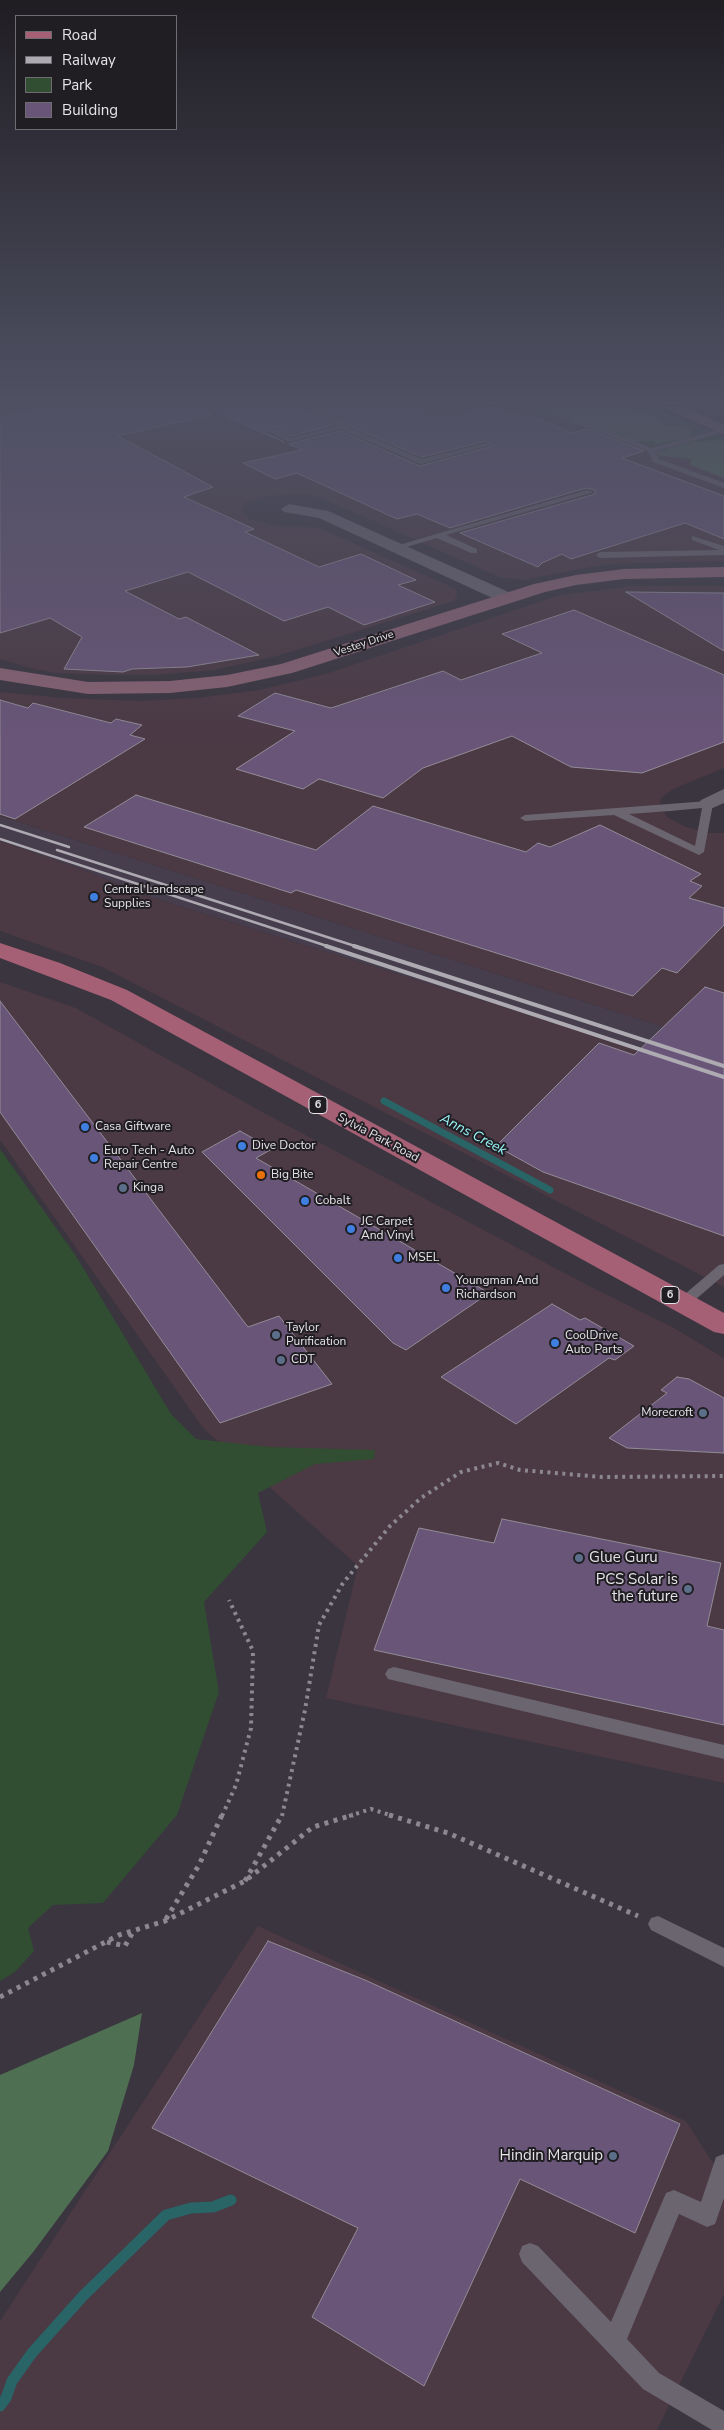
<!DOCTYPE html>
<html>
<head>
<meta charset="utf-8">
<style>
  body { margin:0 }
  #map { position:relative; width:724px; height:2430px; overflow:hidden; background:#3a353f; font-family:"Nunito Sans",sans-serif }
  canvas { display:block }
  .legend { position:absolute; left:15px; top:15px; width:162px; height:115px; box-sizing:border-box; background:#201e22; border:1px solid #6f6d72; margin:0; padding:6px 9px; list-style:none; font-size:15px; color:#e6e3e9 }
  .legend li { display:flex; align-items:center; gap:10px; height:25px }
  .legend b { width:25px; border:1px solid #6f6d72 }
</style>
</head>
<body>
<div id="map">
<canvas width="724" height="2430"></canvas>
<ul class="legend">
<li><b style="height:6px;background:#a56075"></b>Road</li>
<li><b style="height:6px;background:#adaab1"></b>Railway</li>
<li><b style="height:14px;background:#314e33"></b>Park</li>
<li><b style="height:14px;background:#695578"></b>Building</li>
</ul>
</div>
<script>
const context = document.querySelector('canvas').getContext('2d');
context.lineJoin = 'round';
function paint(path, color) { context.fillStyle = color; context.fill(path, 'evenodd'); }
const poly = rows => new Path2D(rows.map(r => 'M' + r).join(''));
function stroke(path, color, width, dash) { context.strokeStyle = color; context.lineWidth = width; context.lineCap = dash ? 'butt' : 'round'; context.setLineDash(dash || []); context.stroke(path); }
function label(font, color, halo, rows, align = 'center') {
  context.font = font + ' "Nunito Sans",sans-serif'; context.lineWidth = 4; context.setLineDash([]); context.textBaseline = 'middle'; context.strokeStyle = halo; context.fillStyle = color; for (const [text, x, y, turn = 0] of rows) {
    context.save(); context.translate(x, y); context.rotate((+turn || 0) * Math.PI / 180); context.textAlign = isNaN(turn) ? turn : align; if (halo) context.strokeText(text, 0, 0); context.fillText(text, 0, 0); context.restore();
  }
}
paint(poly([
  [0,816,724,1046,724,1080,545,1020,144,895,89,872,0,841]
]), '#463d4d');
paint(poly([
  [0,406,548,406,724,474,724,561,607,564,522,580,499,577,324,499,304,494,267,496,247,502,241,510,249,519,271,525,319,528,456,589,457,595,454,601,277,656,214,670,156,675,113,675,55,673,31,668,0,659],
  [633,586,724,586,724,768,673,789,661,798,660,806,667,817,684,826,708,833,724,833,724,1046,0,816,0,692,62,698,141,701,197,698,259,690,326,674,560,595],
  [0,841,89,872,144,895,545,1020,724,1080,724,1287,102,967,0,931],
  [0,982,76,1008,266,1114,589,1286,674,1328,724,1358,724,1783,326,1698,358,1566,203,1428,0,1140],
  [258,1926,686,2121,724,2180,724,2294,657,2430,0,2430,0,2321]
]), '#4b3944');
paint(poly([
  [548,406,652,406,724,437,724,474],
  [0,1149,76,1256,171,1414,196,1439,270,1447,375,1450,374,1459,315,1464,258,1493,267,1532,204,1602,219,1692,177,1815,103,1903,53,1905,28,1928,34,1951,15,1972,0,1981]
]), '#314e33');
paint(poly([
  [525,406,623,406,658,418,661,425,683,427,692,431,690,437,657,444,650,441,626,442],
  [717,440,724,441,724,478,690,465,692,459,660,456,655,452,690,442],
  [142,2013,134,2065,108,2151,34,2251,0,2292,0,2075]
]), '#4e6f51');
stroke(poly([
  [384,1101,550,1190]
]), '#296467', 7);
stroke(poly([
  [0,2406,6,2398,12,2381,32,2353,83,2296,166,2215,191,2208,213,2207,231,2200]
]), '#296467', 11);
const building = poly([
  [52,406,291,406,310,413,333,425,290,436,276,427,266,430,267,433,284,442,210,409,211,415,118,436,213,487,184,497,254,529,245,532,319,567,361,554,416,580,398,585,435,602,364,625,328,607,284,621,188,572,125,591,179,619,186,617,259,655,187,667,132,669,123,672,64,669,82,637,50,618,0,633,0,417,52,406],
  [337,406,407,406,439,419,492,407,510,414,534,417,572,433,587,429,644,451,622,458,724,496,724,539,685,523,571,559,562,554,542,563,538,567,460,533,595,494,595,490,586,488,450,528,417,514,397,519,297,473,275,479,243,463,302,450,289,444,340,431,420,466,493,446,487,441,422,457,347,425,346,419,325,410,337,406],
  [626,592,724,593,724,651,626,592],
  [574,610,724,675,724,742,642,773,571,767,512,736,423,768,383,798,319,779,303,789,236,769,295,731,238,716,275,693,331,708,443,671,461,680,542,653,502,634,574,610],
  [0,700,28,708,33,703,111,723,116,719,142,725,130,735,145,739,15,819,0,814,0,700],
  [136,795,316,850,373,806,526,852,538,843,550,847,600,825,701,874,690,881,702,886,689,898,724,908,724,925,677,973,662,968,633,996,296,890,291,893,84,827,136,795],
  [705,987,724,993,724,1236,543,1172,496,1146,599,1043,634,1055,705,987],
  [0,1001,248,1327,279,1316,332,1384,220,1423,0,1112,0,1001],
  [240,1131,272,1149,256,1158,489,1293,406,1350,393,1343,202,1152,240,1131],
  [552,1304,580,1320,585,1318,634,1346,615,1360,609,1358,516,1424,441,1377,552,1304],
  [677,1377,689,1379,724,1398,724,1453,627,1448,609,1438,667,1393,661,1390,677,1377],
  [502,1519,721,1563,707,1626,724,1630,724,1725,374,1650,419,1528,494,1543,502,1519],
  [268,1941,365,1980,680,2124,635,2233,520,2179,424,2386,312,2317,358,2228,152,2128,268,1941]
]);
paint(building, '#695578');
stroke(building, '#928c97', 1);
stroke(poly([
  [222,1816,236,1785,251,1728,253,1651,229,1600],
  [282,1816,305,1710,319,1625,343,1583,390,1526,421,1498,461,1472,498,1463,520,1470,602,1477,724,1476],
  [349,1816,371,1809,393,1816]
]), '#8c8890', 4, [3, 4.5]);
stroke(poly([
  [389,1815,448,1833,638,1916],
  [245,1881,282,1815],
  [166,1919,199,1865,222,1815],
  [107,1942,125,1946,134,1930],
  [0,1997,119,1935,165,1921,245,1881,313,1827,353,1815]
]), '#8c8890', 5, [4, 5.5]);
paint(poly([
  [318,406,326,406,321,410,345,421,345,426,422,459,487,443,491,445,421,464,340,429,289,442,268,431,275,429,290,438,338,426,312,412,312,408,318,406],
  [412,406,453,409,480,406,453,413,423,411,412,406],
  [533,406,543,406,651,448,724,428,724,432,655,451,659,459,724,483,724,488,653,462,648,451,533,406],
  [587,490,594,492,446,535,477,549,477,553,471,553,437,538,396,550,392,547,587,490],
  [692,536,724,546,724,555,600,558,596,555,600,552,719,550,692,540,692,536],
  [708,801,713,804,704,852,699,855,614,815,525,821,520,818,525,815,708,801],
  [702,808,695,846,629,814,670,811,702,808],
  [724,1264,724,1275,688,1306,678,1306,676,1303,678,1300,719,1265,724,1264],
  [394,1667,724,1745,724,1759,388,1679,385,1674,388,1669,394,1667],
  [658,1916,724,1948,724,1967,651,1930,648,1924,651,1918,658,1916],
  [724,2154,724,2198,715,2224,707,2227,679,2214,627,2339,659,2373,724,2411,724,2430,712,2430,643,2389,522,2262,519,2254,522,2246,530,2243,538,2246,611,2322,666,2193,674,2190,701,2202,716,2157,724,2154]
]), '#6b6570');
paint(poly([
  [289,504,328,511,513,594,515,598,513,602,507,603,501,602,319,518,284,512,281,509,289,504],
  [724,789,724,803,708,810,701,808,698,804,701,800,724,789]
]), '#6b6570');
paint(poly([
  [663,406,682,406,724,425,724,434,665,409,663,406],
  [724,567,724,577,624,579,576,585,545,592,292,673,227,687,170,693,88,694,0,680,0,668,88,682,170,681,227,675,281,664,534,584,576,575,624,569,724,567]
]), '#886273');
paint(poly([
  [0,943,60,963,127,990,724,1313,724,1334,714,1332,111,1000,0,958,0,943]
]), '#a56075');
stroke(poly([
  [0,825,69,847],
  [0,839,330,947],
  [57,850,358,947]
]), '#adaab1', 2.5);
stroke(poly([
  [326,946,724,1077],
  [354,946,724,1066]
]), '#adaab1', 4);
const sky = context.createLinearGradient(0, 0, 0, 746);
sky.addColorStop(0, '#201d23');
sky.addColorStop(0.54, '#4f5163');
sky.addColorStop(1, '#4f516300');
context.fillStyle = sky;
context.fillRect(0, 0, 724, 746);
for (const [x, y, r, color] of [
  [94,897,5,"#3f7fe0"],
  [85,1127,5,"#3f7fe0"],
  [242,1146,5,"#3f7fe0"],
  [94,1158,5,"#3f7fe0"],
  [261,1175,5,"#e8710a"],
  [123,1188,5,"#5c6f8a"],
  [305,1201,5,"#3f7fe0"],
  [351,1229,5,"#3f7fe0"],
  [398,1258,5,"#3f7fe0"],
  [446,1288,5,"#3f7fe0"],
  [276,1335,5,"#5c6f8a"],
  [555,1343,5,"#3f7fe0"],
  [281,1360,5,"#5c6f8a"],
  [703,1413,5,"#5c6f8a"],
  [579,1558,5,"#5c6f8a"],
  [688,1589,5,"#5c6f8a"],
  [613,2156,5,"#5c6f8a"]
]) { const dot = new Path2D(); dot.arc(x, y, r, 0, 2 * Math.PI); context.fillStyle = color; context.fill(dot); stroke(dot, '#201e22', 2); }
label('11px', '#e6e3e9', '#201e22', [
  ["Vestey Drive",364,644,-18]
]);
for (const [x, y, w] of [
  [318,1105,18],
  [670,1295,18]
]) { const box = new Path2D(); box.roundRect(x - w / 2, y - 8.5, w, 17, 4); context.fillStyle = '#201e22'; context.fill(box); stroke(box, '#e6e3e9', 1); }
label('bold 11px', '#e6e3e9', null, [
  ["6",318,1105],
  ["6",670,1295]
]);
label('12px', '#e6e3e9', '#201e22', [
  ["Central Landscape",104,890],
  ["Supplies",104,904],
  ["Casa Giftware",95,1127],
  ["Dive Doctor",252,1146],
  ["Euro Tech - Auto",104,1151],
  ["Repair Centre",104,1165],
  ["Big Bite",271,1175],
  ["Kinga",133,1188],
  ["Cobalt",315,1201],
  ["JC Carpet",361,1222],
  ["And Vinyl",361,1236],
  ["MSEL",408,1258],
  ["Youngman And",456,1281],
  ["Richardson",456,1295],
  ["Taylor",286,1328],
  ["Purification",286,1342],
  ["CoolDrive",565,1336],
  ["Auto Parts",565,1350],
  ["CDT",291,1360],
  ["Morecroft",693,1413,"right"]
], 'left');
label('12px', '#e6e3e9', '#201e22', [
  ["Sylvia Park Road",378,1138,28]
]);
label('italic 14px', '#97f6fb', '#201e22', [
  ["Anns Creek",473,1135,28]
]);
label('15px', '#e6e3e9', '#201e22', [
  ["Glue Guru",589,1558,"left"],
  ["PCS Solar is",678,1580],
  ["the future",678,1597],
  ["Hindin Marquip",603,2156]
], 'right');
</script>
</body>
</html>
